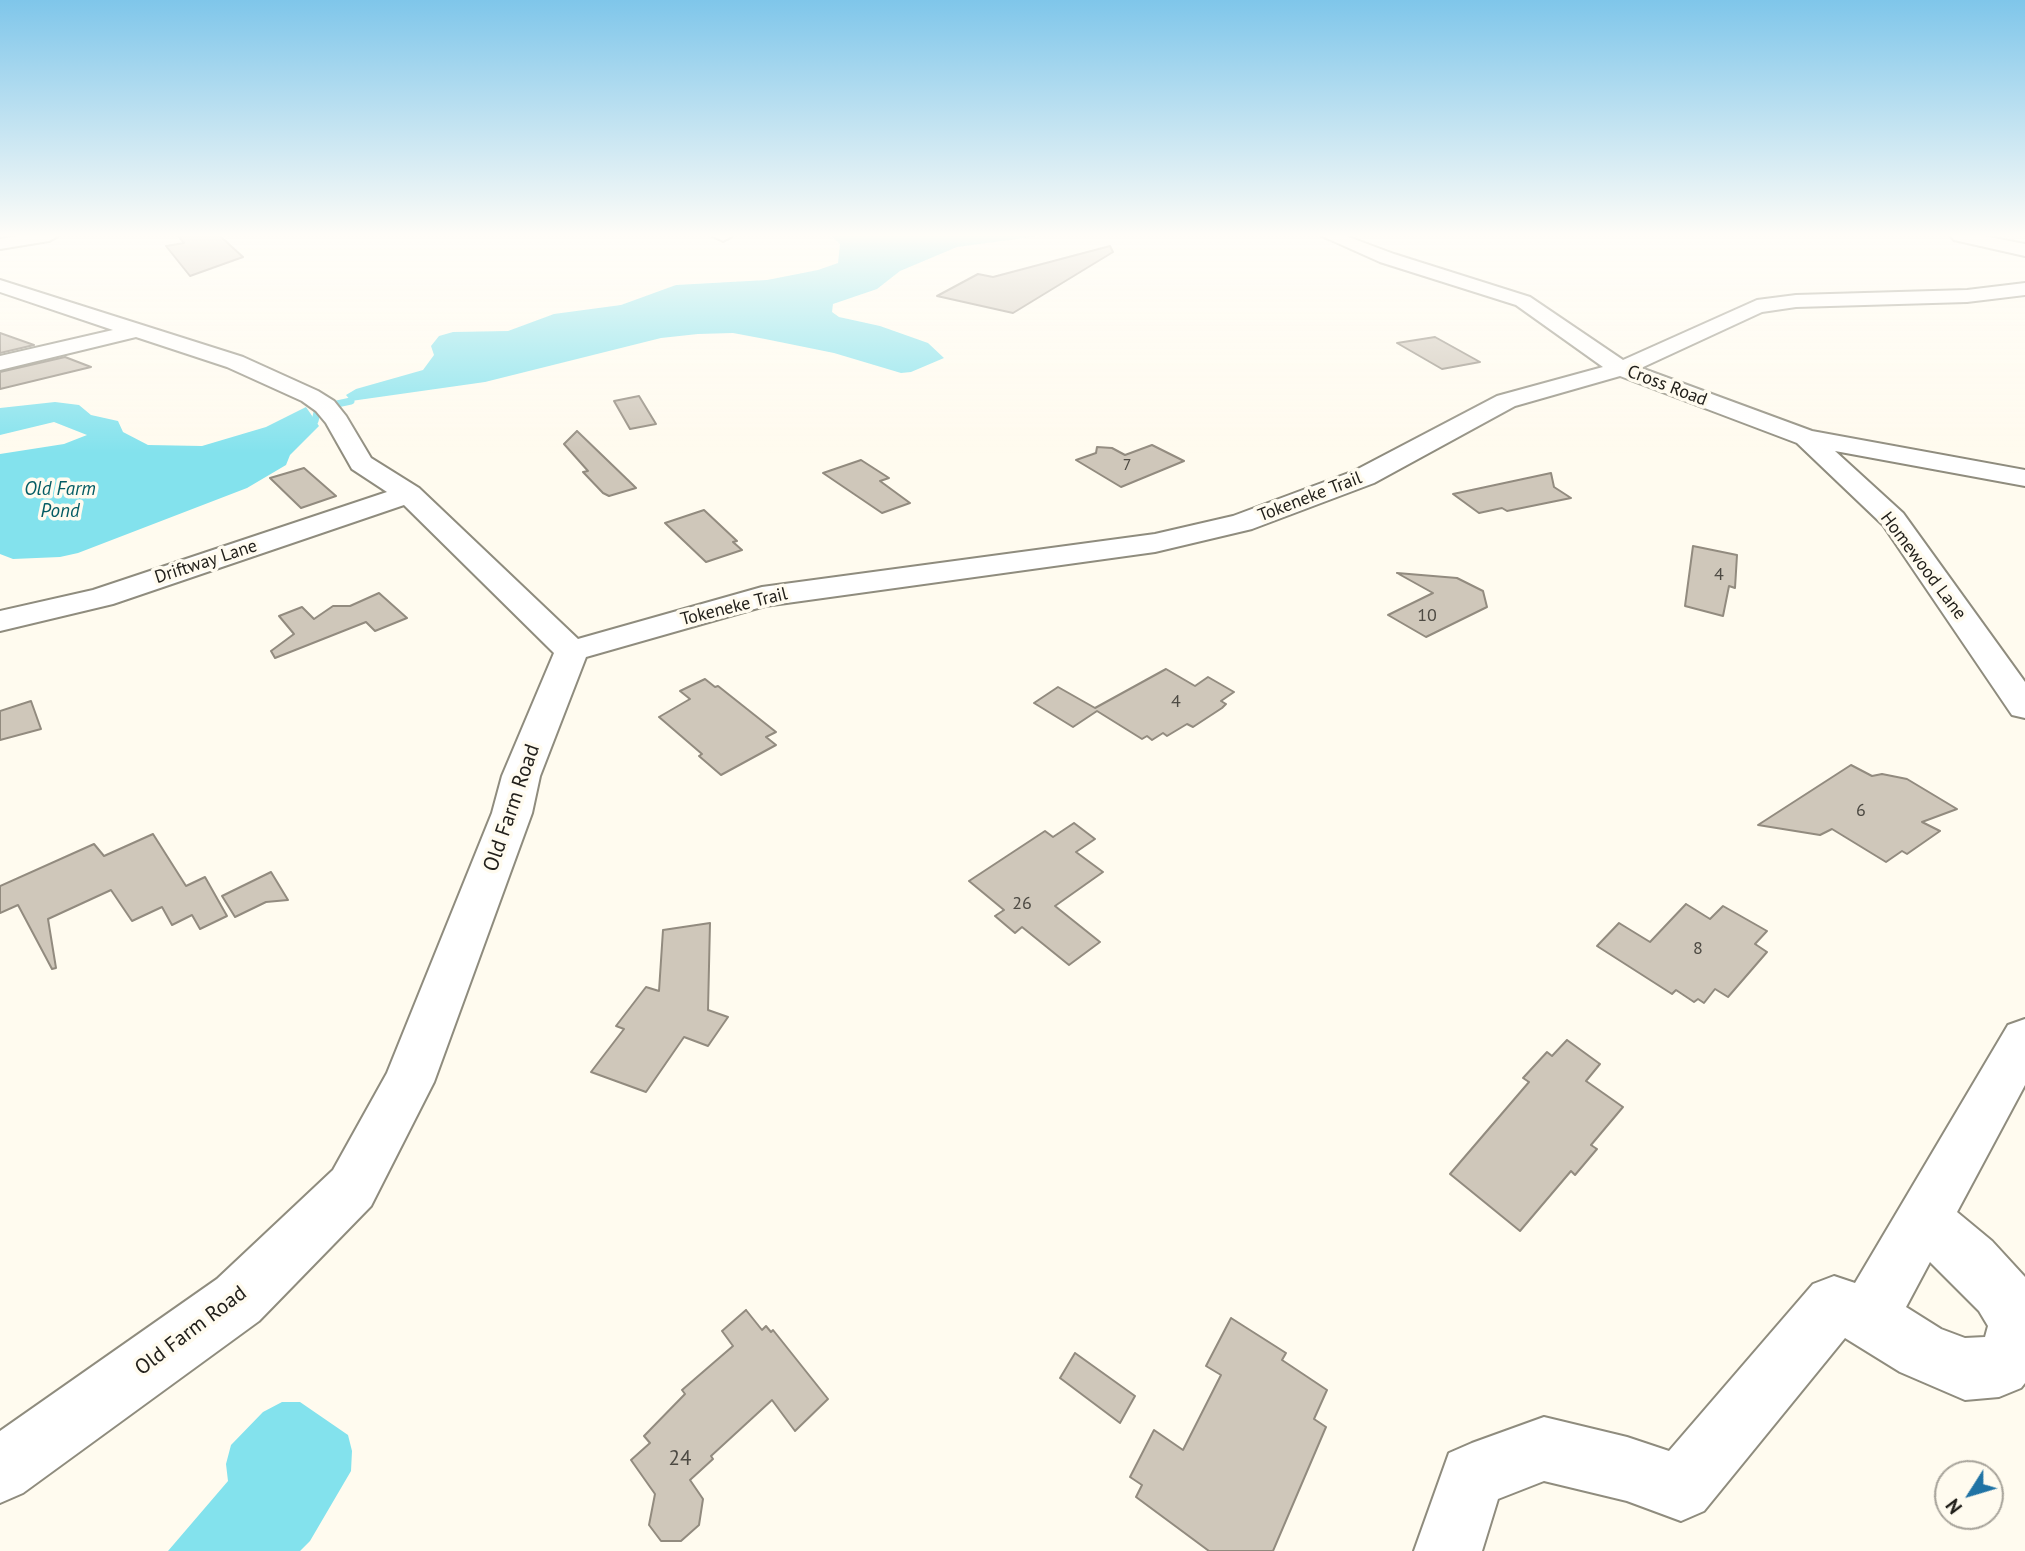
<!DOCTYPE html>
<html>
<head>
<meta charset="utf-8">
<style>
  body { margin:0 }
  #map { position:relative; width:2025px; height:1551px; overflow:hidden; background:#fffbef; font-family:"PT Sans",sans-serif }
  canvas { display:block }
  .north { position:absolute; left:1934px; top:1460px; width:70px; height:70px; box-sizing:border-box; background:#fffbef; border:2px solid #a7a39a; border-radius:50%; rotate:233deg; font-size:19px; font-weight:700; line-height:28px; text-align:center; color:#22201b }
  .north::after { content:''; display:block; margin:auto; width:24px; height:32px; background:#2073a4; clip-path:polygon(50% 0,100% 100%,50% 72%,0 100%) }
</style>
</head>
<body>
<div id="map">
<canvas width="2025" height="1551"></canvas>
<div class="north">N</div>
</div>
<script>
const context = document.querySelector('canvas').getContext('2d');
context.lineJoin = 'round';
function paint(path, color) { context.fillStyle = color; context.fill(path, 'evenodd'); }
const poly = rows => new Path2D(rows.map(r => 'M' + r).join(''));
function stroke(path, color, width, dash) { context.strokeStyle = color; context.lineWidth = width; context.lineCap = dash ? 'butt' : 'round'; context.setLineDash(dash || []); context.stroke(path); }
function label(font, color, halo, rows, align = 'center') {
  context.font = font + ' "PT Sans",sans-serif'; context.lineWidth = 7; context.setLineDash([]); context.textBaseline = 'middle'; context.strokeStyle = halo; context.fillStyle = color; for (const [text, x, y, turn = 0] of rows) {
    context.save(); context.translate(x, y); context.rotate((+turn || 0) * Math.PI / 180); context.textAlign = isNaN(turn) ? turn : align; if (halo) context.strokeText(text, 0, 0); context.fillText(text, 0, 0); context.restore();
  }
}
paint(poly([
  [831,236,1039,236,957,247,900,271,877,289,833,304,832,312,839,317,880,326,928,343,944,358,911,372,901,373,834,353,765,339,733,333,698,334,661,338,485,382,351,401,346,395,356,389,423,370,434,355,431,346,439,336,453,332,508,331,554,314,621,305,676,285,767,280,818,270,838,263,840,244],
  [55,402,79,405,91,415,118,421,123,432,148,445,202,446,266,427,306,407,319,426,290,455,286,465,247,488,78,553,60,557,13,559,0,554,0,454,64,444,87,435,54,422,0,435,0,408],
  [282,1402,300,1402,348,1435,352,1451,351,1471,310,1541,300,1551,168,1551,228,1481,226,1464,231,1445,263,1412]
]), '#83e2ed');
stroke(poly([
  [315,421,318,408,351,401]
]), '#83e2ed', 7);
const building = poly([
  [178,236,220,236,243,257,190,276,166,246,184,243,178,236],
  [1110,246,1113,252,1013,313,937,296,978,274,993,277,1110,246],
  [0,333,34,345,0,353,0,333],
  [1435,337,1480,362,1442,369,1397,343,1435,337],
  [65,357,91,367,0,389,0,372,65,357],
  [639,396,656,424,630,429,614,401,639,396],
  [577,431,632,484,636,488,609,496,603,493,583,472,588,471,564,444,577,431],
  [1152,445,1184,461,1121,487,1076,460,1096,453,1097,447,1112,448,1125,455,1152,445],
  [861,460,889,478,880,481,910,503,882,513,823,473,861,460],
  [304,468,336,496,301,508,270,478,304,468],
  [1551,473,1554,487,1571,498,1507,511,1502,508,1479,513,1453,494,1551,473],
  [704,510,737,541,733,542,742,550,706,562,665,523,704,510],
  [1693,546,1737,555,1735,588,1729,586,1723,616,1685,606,1693,546],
  [1397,573,1457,578,1483,591,1487,607,1426,637,1388,615,1433,593,1397,573],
  [379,593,407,618,375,631,366,622,275,658,271,651,294,634,279,616,302,607,314,619,333,606,350,606,379,593],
  [1166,669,1195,686,1208,677,1234,692,1221,701,1226,704,1222,708,1193,727,1187,724,1167,736,1163,733,1152,740,1147,736,1142,739,1097,711,1073,727,1034,703,1058,687,1095,708,1166,669],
  [705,679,715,687,718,686,776,732,766,737,776,745,721,775,699,756,702,754,659,717,690,699,680,691,705,679],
  [31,701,41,729,0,740,0,711,31,701],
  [1851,765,1872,776,1882,774,1907,779,1957,809,1922,822,1940,831,1907,854,1902,851,1886,862,1832,829,1820,835,1758,825,1851,765],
  [1074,823,1095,839,1076,852,1103,872,1055,906,1100,942,1069,965,1022,927,1015,933,995,916,1004,910,969,881,1045,831,1053,837,1074,823],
  [153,834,186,886,205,877,227,916,200,929,192,915,172,925,162,907,132,921,111,890,48,919,56,968,52,969,18,905,0,913,0,886,94,844,104,856,153,834],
  [271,872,288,900,266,902,235,917,222,896,271,872],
  [1686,904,1710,919,1723,906,1767,931,1755,944,1767,952,1728,997,1715,989,1704,1003,1698,999,1694,1002,1676,990,1672,994,1597,946,1619,923,1650,942,1686,904],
  [710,923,708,1010,728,1017,708,1046,684,1037,646,1092,591,1072,624,1029,616,1026,646,987,659,991,663,930,710,923],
  [1567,1040,1600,1064,1586,1081,1623,1107,1591,1145,1597,1149,1575,1175,1571,1171,1520,1231,1450,1174,1529,1082,1523,1078,1547,1052,1552,1056,1567,1040],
  [746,1310,762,1330,766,1326,771,1332,773,1330,828,1399,795,1431,772,1400,711,1456,713,1459,690,1480,703,1499,699,1525,681,1541,661,1541,649,1525,655,1494,631,1460,650,1443,644,1436,685,1394,682,1390,733,1346,722,1331,746,1310],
  [1231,1318,1286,1353,1282,1360,1327,1390,1314,1419,1326,1427,1273,1551,1209,1551,1136,1497,1142,1485,1130,1477,1154,1430,1183,1450,1221,1375,1206,1366,1231,1318],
  [1075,1353,1135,1396,1120,1423,1060,1378,1075,1353]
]);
paint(building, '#cfc7ba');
stroke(building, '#928b7f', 2);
const minor = poly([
  [17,236,58,236,49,241,0,249,0,239,17,236],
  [713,236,732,236,723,241,713,236],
  [1322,236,1346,236,1394,254,1530,297,1623,360,1757,300,1796,295,1967,290,2025,283,2025,295,1967,302,1796,307,1762,312,1641,368,1812,431,2025,470,2025,486,1835,451,1903,513,2025,682,2025,718,2012,715,1883,525,1797,443,1620,376,1515,406,1374,483,1252,529,1155,552,765,606,586,657,540,776,532,813,434,1082,371,1206,259,1321,23,1493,0,1503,0,1431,217,1279,333,1170,387,1073,492,813,502,776,554,653,404,505,113,604,0,631,0,611,93,590,387,492,352,469,326,423,316,411,302,401,227,367,136,337,0,370,0,356,113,330,0,292,0,280,243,357,318,391,334,401,346,416,371,458,419,488,578,639,762,587,1155,534,1233,516,1354,471,1497,396,1603,367,1516,305,1380,262,1322,236],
  [1951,236,1984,236,2025,244,2025,256,1954,240,1951,236],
  [2025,1019,2025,1085,1957,1212,1992,1241,2025,1277,2025,1383,2021,1388,1999,1397,1965,1400,1900,1372,1845,1338,1704,1511,1681,1521,1627,1501,1544,1481,1498,1499,1482,1551,1414,1551,1449,1453,1472,1443,1544,1417,1627,1437,1669,1451,1813,1284,1834,1276,1855,1283,2008,1025,2025,1019],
  [1930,1262,1979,1311,1988,1326,1985,1337,1965,1338,1941,1329,1906,1307,1930,1262]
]);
stroke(minor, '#8f8c7e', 4);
paint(minor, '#fff');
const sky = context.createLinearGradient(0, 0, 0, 453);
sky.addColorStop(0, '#7fc6ea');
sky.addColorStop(0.52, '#fffdf8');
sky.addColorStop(1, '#fffdf800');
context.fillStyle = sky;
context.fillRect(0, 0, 2025, 453);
label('16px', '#4d4a43', null, [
  ["7",1127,465]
]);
label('18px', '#22201b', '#fffbef', [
  ["Cross Road",1667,386,21],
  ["Tokeneke Trail",1310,497,-21],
  ["Driftway Lane",206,562,-18],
  ["Homewood Lane",1923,566,53],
  ["Tokeneke Trail",734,607,-14]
]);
label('18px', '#4d4a43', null, [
  ["4",1719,575],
  ["10",1427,616],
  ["4",1176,702],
  ["6",1861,811],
  ["26",1022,904],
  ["8",1698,949]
]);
label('italic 19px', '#035b63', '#fffbef', [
  ["Old Farm",60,490],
  ["Pond",60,512]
]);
label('21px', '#22201b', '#fffbef', [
  ["Old Farm Road",512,808,-71],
  ["Old Farm Road",191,1331,-37]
]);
label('21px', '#4d4a43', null, [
  ["24",680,1459]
]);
</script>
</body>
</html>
